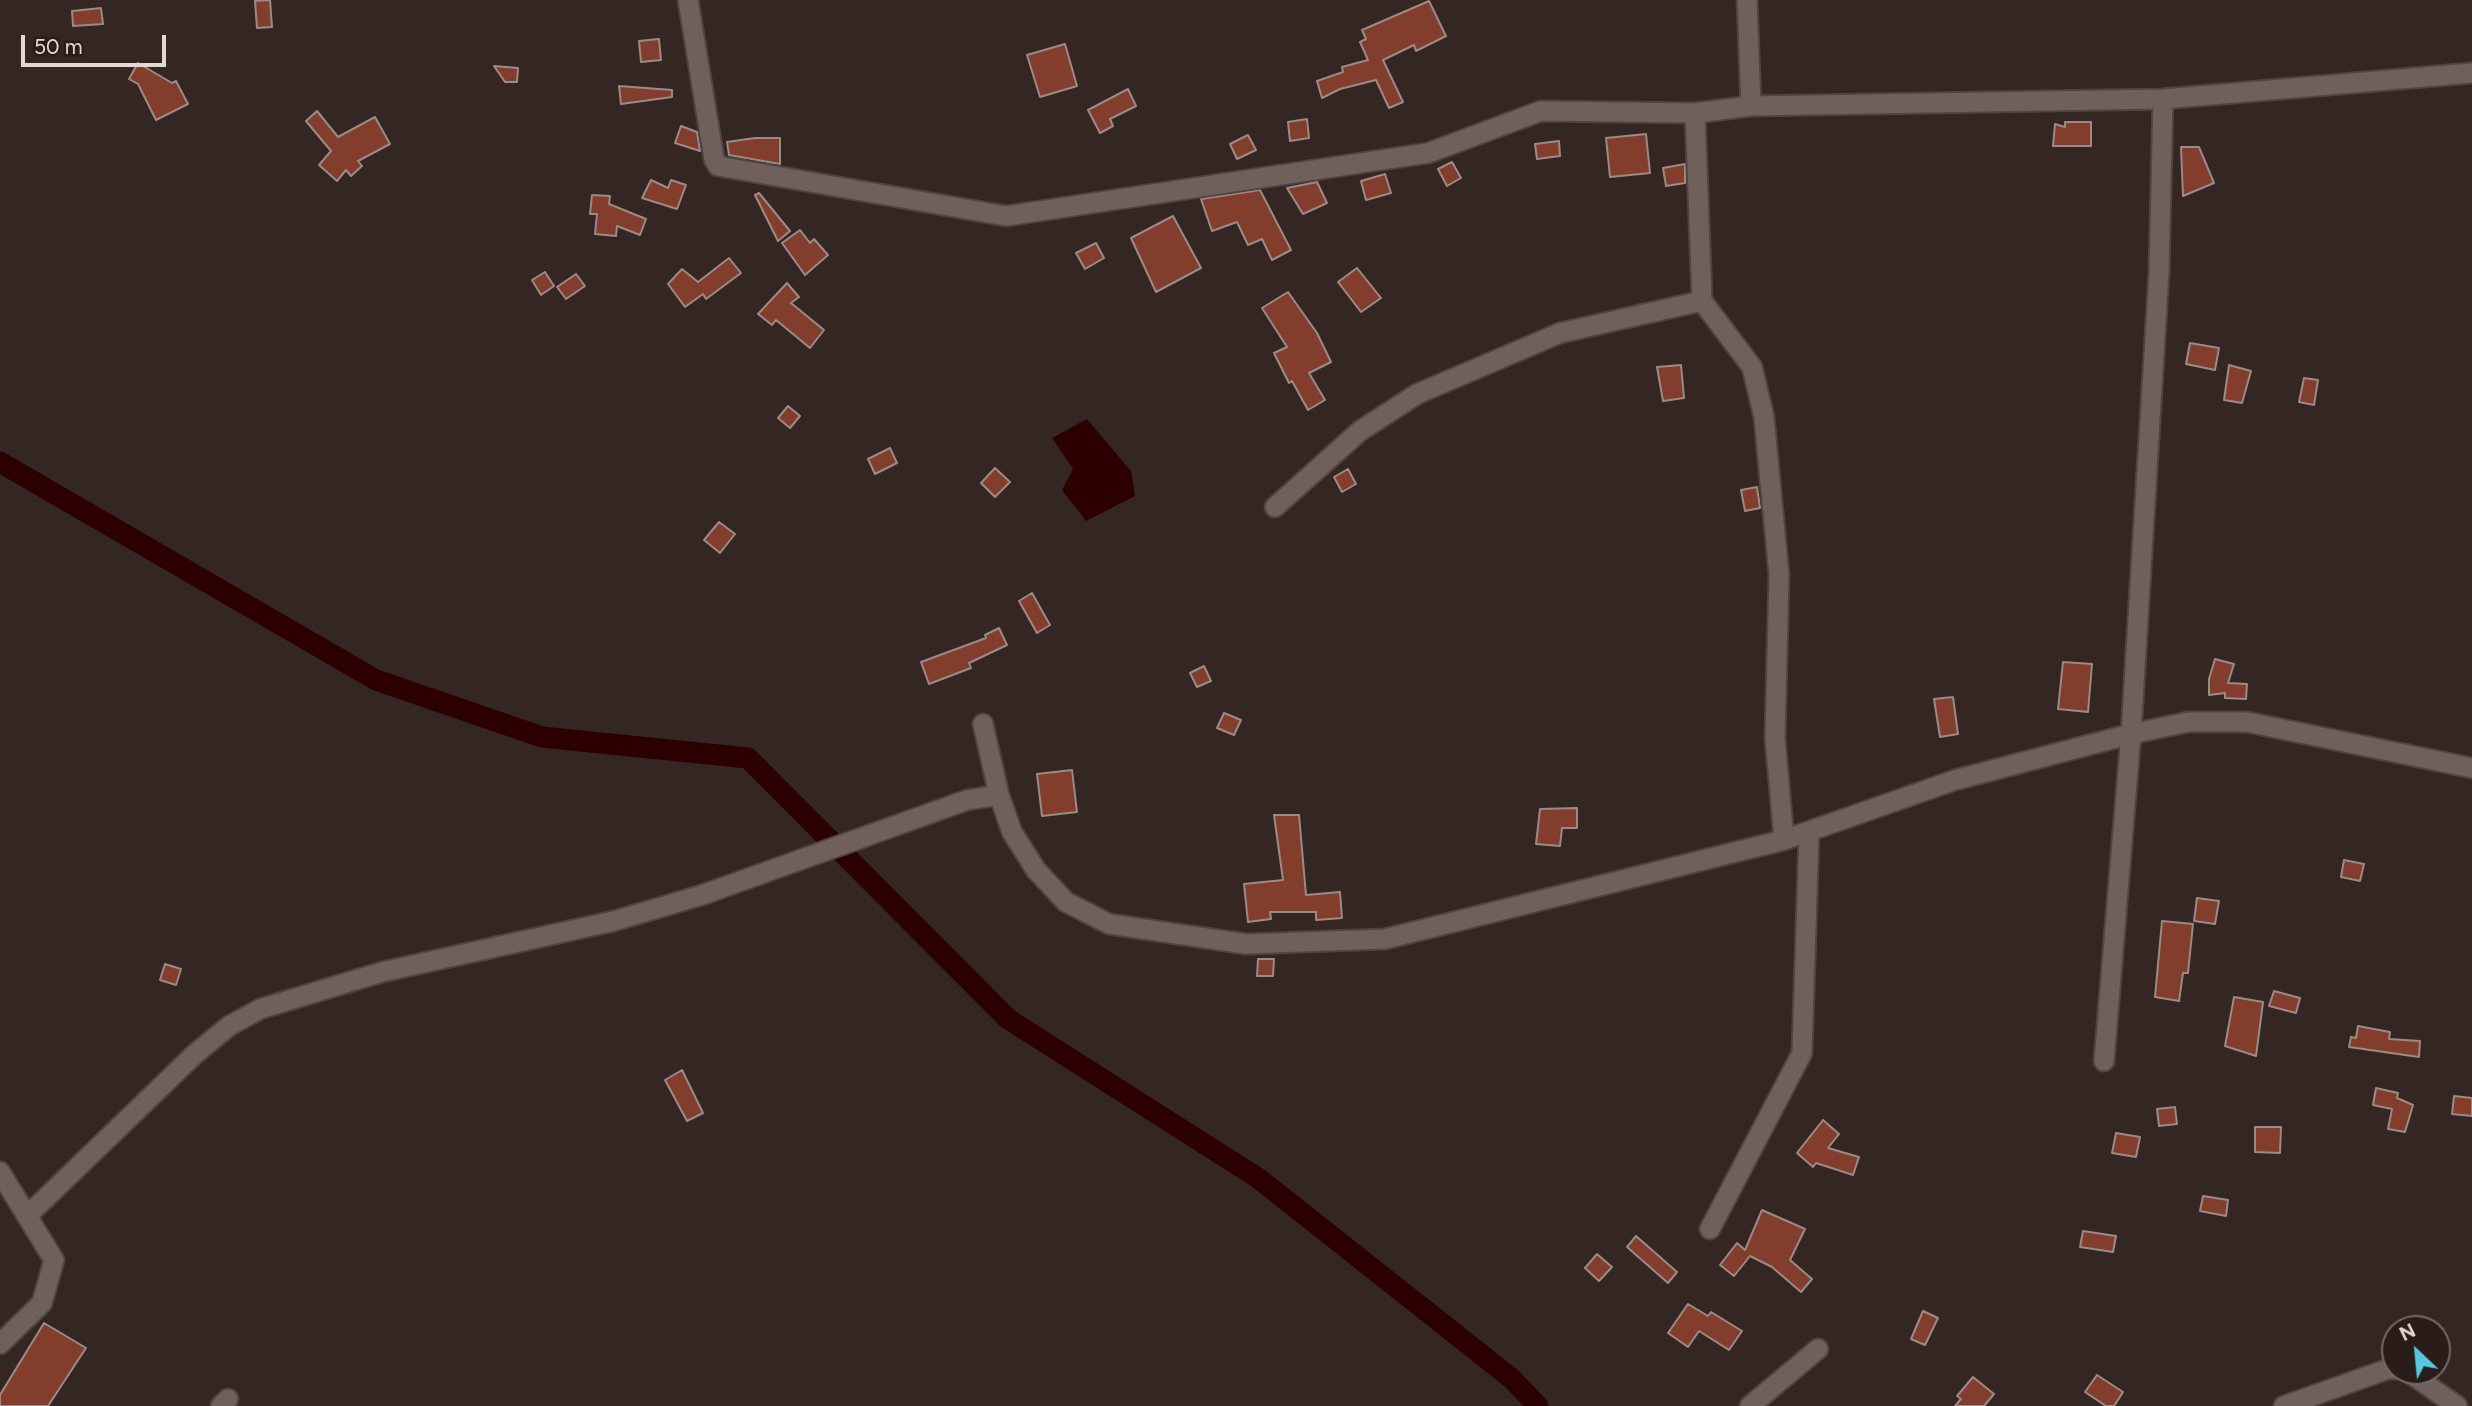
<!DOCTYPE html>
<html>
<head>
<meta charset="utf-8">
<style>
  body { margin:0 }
  #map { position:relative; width:2472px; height:1406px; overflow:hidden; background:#342623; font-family:Figtree,sans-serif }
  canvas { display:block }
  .north { position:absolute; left:2381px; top:1315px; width:70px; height:70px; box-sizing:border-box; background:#2a1c19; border:2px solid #746865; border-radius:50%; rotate:334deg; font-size:19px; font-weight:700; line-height:28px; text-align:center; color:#e2d9d7 }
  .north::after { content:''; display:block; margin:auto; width:24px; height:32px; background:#56c9e1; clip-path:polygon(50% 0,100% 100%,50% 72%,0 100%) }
  .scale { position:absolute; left:21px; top:35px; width:145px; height:32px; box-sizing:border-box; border:4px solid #e2d9d7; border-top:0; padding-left:9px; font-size:21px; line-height:24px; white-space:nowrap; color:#e2d9d7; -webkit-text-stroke:5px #2a1c19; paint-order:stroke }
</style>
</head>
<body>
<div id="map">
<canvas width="2472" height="1406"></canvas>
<div class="north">N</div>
<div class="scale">50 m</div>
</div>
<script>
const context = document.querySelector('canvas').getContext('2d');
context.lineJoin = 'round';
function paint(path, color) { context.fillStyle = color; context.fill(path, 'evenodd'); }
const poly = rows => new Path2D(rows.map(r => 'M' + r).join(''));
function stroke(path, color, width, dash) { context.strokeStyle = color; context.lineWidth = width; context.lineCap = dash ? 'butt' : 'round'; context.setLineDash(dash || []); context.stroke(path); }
paint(poly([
  [1087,419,1131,471,1135,496,1086,521,1062,490,1073,469,1052,438]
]), '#2c0000');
stroke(poly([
  [0,462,376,680,542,737,748,758,1008,1019,1258,1178,1511,1378,1538,1406]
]), '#2c0000', 21);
const building = poly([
  [270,0,272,27,257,28,255,1,270,0],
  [1429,1,1446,36,1416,51,1414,45,1383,60,1403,102,1389,108,1376,80,1340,89,1322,98,1317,81,1343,72,1342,67,1368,60,1360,42,1366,39,1362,30,1429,1],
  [101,8,103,24,73,26,72,11,101,8],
  [659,39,661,60,641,62,639,41,659,39],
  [1065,44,1077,86,1040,97,1027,55,1065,44],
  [138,63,172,83,176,81,188,104,156,120,138,84,129,79,138,63],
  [494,66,518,68,517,82,505,82,494,66],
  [619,86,672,90,672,97,621,104,619,86],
  [1128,89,1136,106,1110,119,1113,126,1100,133,1088,110,1128,89],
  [317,111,338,137,375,117,390,144,358,161,362,166,351,176,346,170,337,181,319,165,331,151,306,121,317,111],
  [1307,119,1309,138,1290,141,1288,122,1307,119],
  [2065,122,2091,122,2091,146,2053,146,2055,124,2065,127,2065,122],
  [681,126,697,132,700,151,675,143,681,126],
  [1646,134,1650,173,1610,177,1606,138,1646,134],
  [1248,135,1256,150,1237,159,1230,144,1248,135],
  [755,138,780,138,780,164,729,155,727,142,755,138],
  [1559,141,1560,156,1537,159,1535,144,1559,141],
  [2181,147,2199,147,2214,183,2183,196,2181,147],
  [1452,162,1461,178,1447,186,1438,169,1452,162],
  [1685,164,1685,183,1666,186,1663,168,1685,164],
  [1385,174,1391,193,1366,200,1361,181,1385,174],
  [651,180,668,188,671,180,686,185,677,209,642,198,651,180],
  [1317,182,1327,203,1303,214,1287,188,1317,182],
  [1260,190,1291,250,1272,260,1262,239,1248,245,1237,222,1212,231,1201,199,1260,190],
  [759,193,790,231,778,241,755,195,759,193],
  [592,195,610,196,609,204,646,219,640,235,617,226,616,236,595,234,597,214,590,214,592,195],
  [1173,216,1201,268,1156,292,1131,238,1173,216],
  [800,230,810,243,814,239,828,255,805,275,782,243,800,230],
  [1096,243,1104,258,1085,269,1076,253,1096,243],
  [729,258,741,273,706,299,703,294,685,307,668,284,682,269,698,282,729,258],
  [1357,268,1381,298,1361,312,1338,282,1357,268],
  [545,272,554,286,541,295,532,280,545,272],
  [576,274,585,286,566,299,557,287,576,274],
  [787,283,799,297,791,303,824,330,810,348,776,320,772,325,758,314,787,283],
  [1288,292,1317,333,1331,362,1309,373,1325,400,1308,410,1292,381,1289,383,1274,353,1287,347,1262,308,1288,292],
  [2190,343,2219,348,2215,370,2186,364,2190,343],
  [1681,365,1684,398,1663,401,1657,367,1681,365],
  [2229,365,2251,371,2242,403,2224,400,2229,365],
  [2304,378,2318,380,2314,405,2299,402,2304,378],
  [788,406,800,416,790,428,778,418,788,406],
  [890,448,897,463,875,474,868,459,890,448],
  [995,468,1010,482,995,497,981,483,995,468],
  [1348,469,1356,484,1342,492,1334,477,1348,469],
  [1757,487,1760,508,1745,511,1741,490,1757,487],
  [719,522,735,534,720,553,704,540,719,522],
  [1032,593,1050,625,1037,633,1019,601,1032,593],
  [999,628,1007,645,969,663,971,668,929,684,921,662,986,638,985,635,999,628],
  [2215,659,2234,664,2228,683,2247,684,2246,699,2225,698,2225,693,2209,695,2209,679,2215,659],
  [2063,662,2092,664,2088,712,2058,709,2063,662],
  [1204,666,1211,681,1197,687,1190,673,1204,666],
  [1953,697,1958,734,1940,737,1934,699,1953,697],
  [1224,713,1241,720,1234,735,1217,728,1224,713],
  [1072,770,1077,812,1042,816,1037,774,1072,770],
  [1577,808,1577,828,1562,828,1560,846,1536,844,1540,809,1577,808],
  [1274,815,1299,815,1306,895,1340,892,1342,918,1316,920,1316,912,1270,912,1271,919,1248,922,1244,884,1283,880,1274,815],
  [2344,860,2364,864,2360,881,2341,877,2344,860],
  [2197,898,2219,901,2215,924,2194,921,2197,898],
  [2162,921,2193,924,2188,973,2183,973,2179,1001,2155,997,2162,921],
  [1258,959,1274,959,1273,976,1257,976,1258,959],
  [165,964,181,969,176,985,160,980,165,964],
  [2274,991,2300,998,2296,1013,2269,1006,2274,991],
  [2234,997,2263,1002,2256,1056,2225,1046,2234,997],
  [2358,1026,2390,1032,2389,1039,2420,1041,2419,1057,2349,1047,2351,1037,2356,1038,2358,1026],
  [682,1070,703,1113,687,1121,665,1080,682,1070],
  [2376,1088,2398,1093,2397,1098,2413,1105,2405,1132,2388,1129,2392,1109,2373,1105,2376,1088],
  [2454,1096,2472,1098,2472,1116,2452,1114,2454,1096],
  [2175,1107,2177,1124,2159,1126,2157,1109,2175,1107],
  [1823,1120,1839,1134,1828,1148,1859,1157,1853,1175,1816,1163,1813,1167,1797,1153,1823,1120],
  [2255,1127,2281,1127,2280,1153,2255,1152,2255,1127],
  [2116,1133,2140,1137,2136,1157,2112,1153,2116,1133],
  [2203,1196,2228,1200,2226,1216,2200,1211,2203,1196],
  [1762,1210,1805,1229,1790,1260,1812,1279,1801,1292,1772,1267,1750,1256,1734,1276,1720,1265,1737,1243,1745,1250,1762,1210],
  [2083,1231,2116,1236,2113,1252,2080,1247,2083,1231],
  [1636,1236,1677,1272,1668,1283,1627,1247,1636,1236],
  [1597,1254,1612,1267,1599,1281,1585,1268,1597,1254],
  [1688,1304,1708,1316,1711,1312,1742,1331,1729,1350,1699,1331,1688,1347,1668,1333,1688,1304],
  [1923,1311,1938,1318,1925,1345,1911,1339,1923,1311],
  [44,1323,86,1348,48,1406,0,1406,0,1395,44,1323],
  [2097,1375,2123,1392,2114,1406,2106,1406,2085,1392,2097,1375],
  [1973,1377,1994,1394,1984,1406,1955,1406,1961,1399,1957,1396,1973,1377]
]);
paint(building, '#833d2d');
stroke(building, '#9b8a86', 2);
const minor = poly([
  [688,0,714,159,718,166,1006,216,1428,153,1541,111,1695,113,1751,106,2163,99,2472,73],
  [1747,0,1751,106],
  [1702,301,1752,367,1764,417,1779,575,1775,738,1784,840],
  [1275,507,1360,431,1417,394,1560,333,1702,301,1695,113],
  [983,724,999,795,1012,832,1036,870,1066,902,1109,924,1246,944,1385,939,1784,840,1955,780,2131,734,2188,722,2247,722,2472,768],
  [2104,1061,2131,734,2159,272,2163,99],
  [0,1172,54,1260,42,1303,0,1344],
  [27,1216,195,1054,229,1026,260,1009,382,972,614,921,702,895,967,800,999,795],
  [1710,1229,1802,1053,1809,833],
  [2407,1371,2457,1406],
  [221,1406,228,1399],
  [1750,1406,1818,1349],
  [2284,1406,2388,1369,2395,1369]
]);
stroke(minor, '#4f4441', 23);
stroke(minor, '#70605c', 19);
</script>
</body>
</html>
